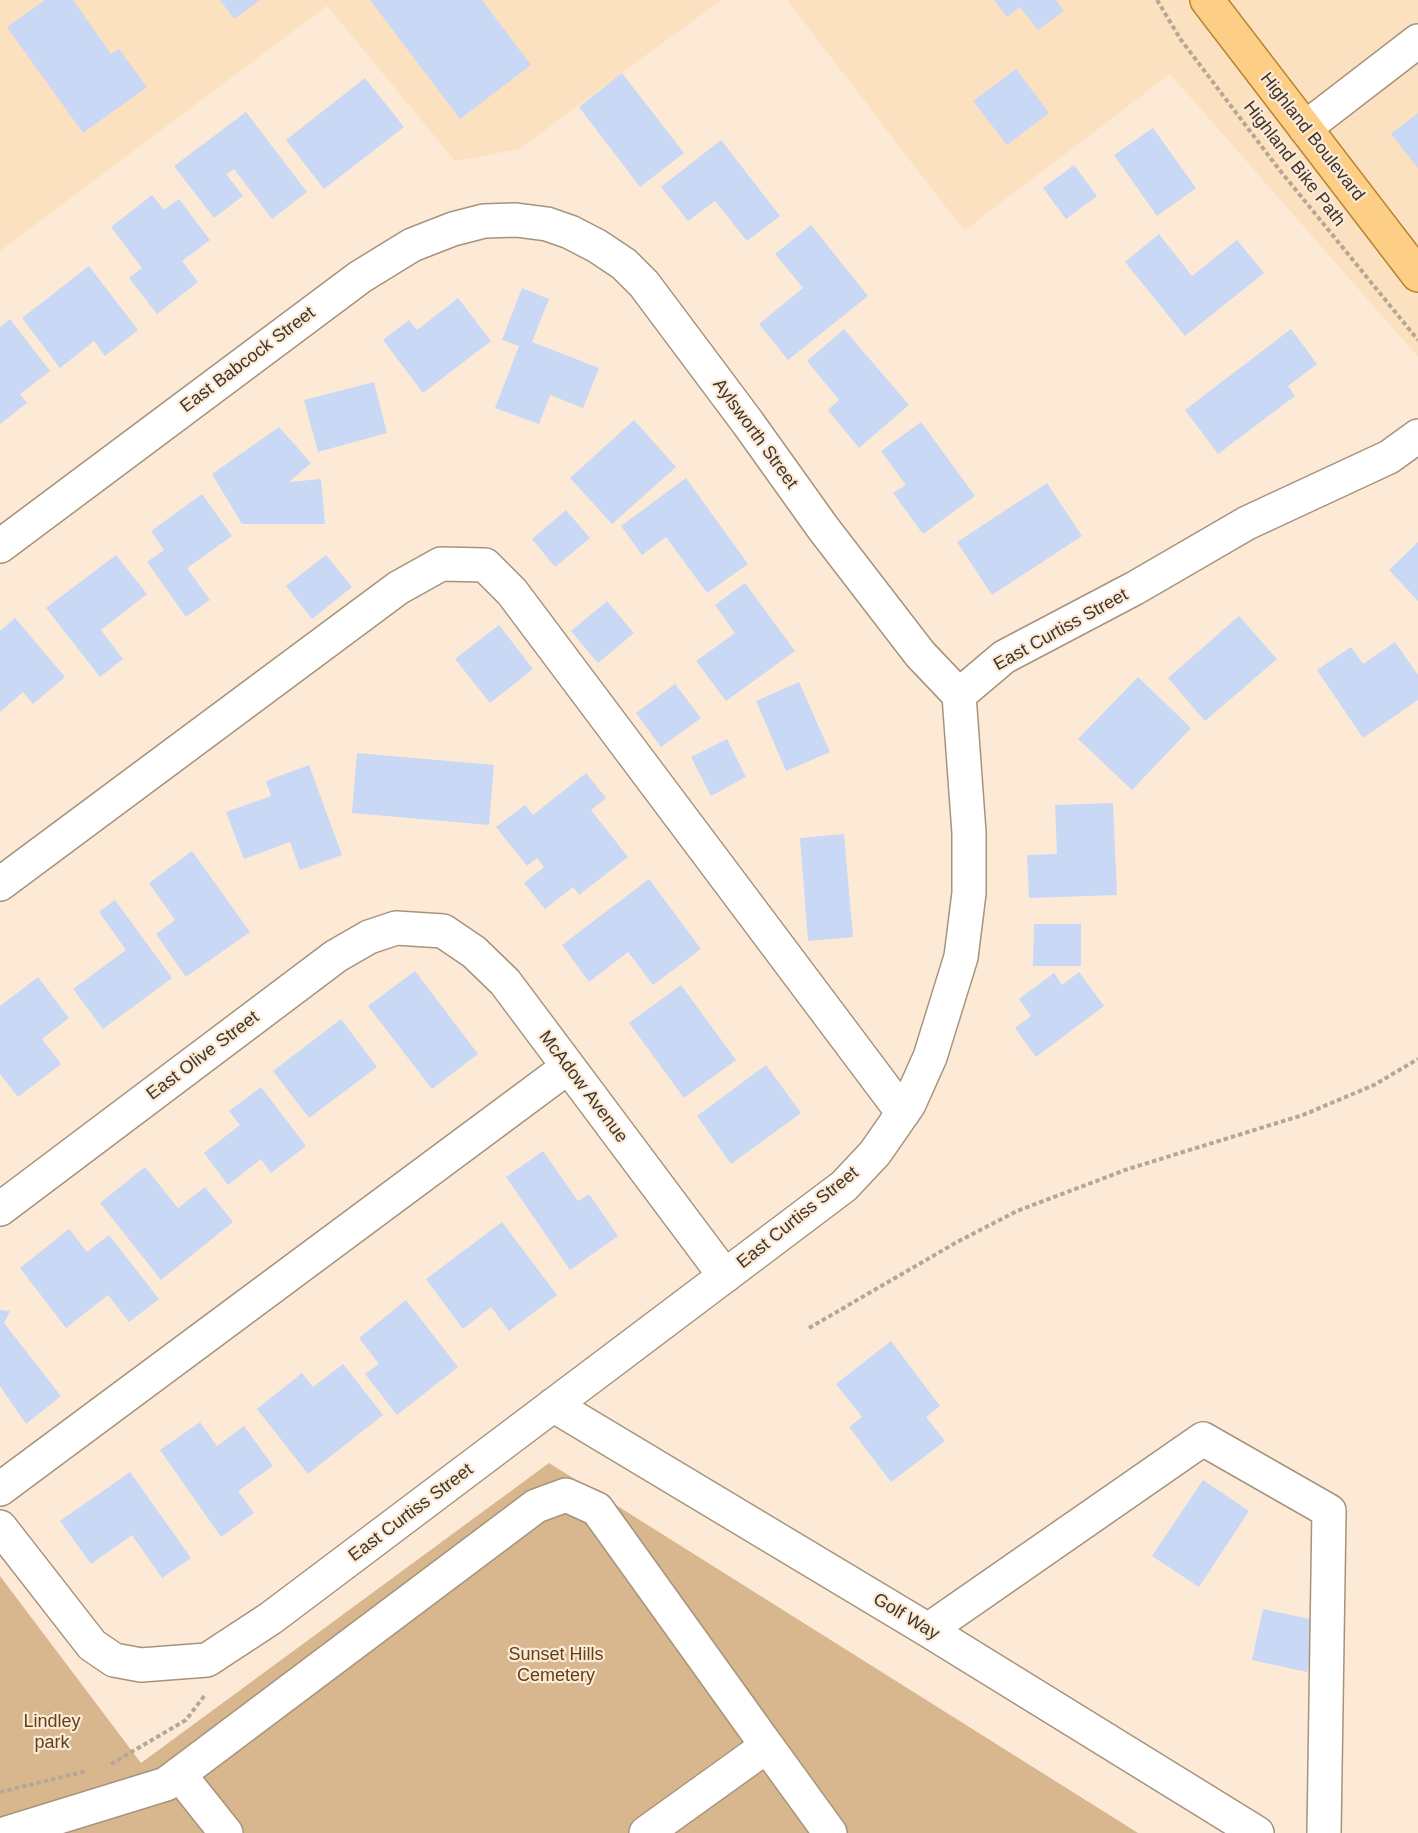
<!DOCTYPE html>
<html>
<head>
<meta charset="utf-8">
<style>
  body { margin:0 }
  canvas { display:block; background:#fcead6 }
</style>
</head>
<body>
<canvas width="1418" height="1833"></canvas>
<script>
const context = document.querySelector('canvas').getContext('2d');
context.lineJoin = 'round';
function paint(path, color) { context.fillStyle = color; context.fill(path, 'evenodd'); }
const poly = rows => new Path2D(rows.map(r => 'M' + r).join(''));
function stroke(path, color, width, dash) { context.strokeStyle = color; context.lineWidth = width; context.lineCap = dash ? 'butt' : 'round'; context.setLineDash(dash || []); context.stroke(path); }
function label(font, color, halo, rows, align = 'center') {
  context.font = font + ' Arial,sans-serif'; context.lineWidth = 4.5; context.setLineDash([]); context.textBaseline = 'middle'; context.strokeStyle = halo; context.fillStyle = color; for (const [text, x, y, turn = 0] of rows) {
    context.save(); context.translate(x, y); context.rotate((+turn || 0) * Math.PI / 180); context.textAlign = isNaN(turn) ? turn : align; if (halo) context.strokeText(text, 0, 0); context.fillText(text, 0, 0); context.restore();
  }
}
paint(poly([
  [0,0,721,0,519,149,455,161,327,6,0,251],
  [787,0,1418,0,1418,357,1170,74,964,231]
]), '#fce1c1');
paint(poly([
  [549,1463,1138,1833,0,1833,0,1576,141,1763]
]), '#d8b78e');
paint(poly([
  [45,0,73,0,111,54,119,49,147,87,83,133,7,27],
  [220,0,260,0,234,19],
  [370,0,482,0,531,65,460,119],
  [994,0,1056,0,1064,11,1038,30,1020,7,1007,17],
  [1016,69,1049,113,1007,145,973,101],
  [622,73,684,153,640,187,579,107],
  [365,78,404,127,324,189,286,140],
  [246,112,307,192,272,219,234,169,226,174,243,196,214,218,174,166],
  [1418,113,1418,168,1391,134],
  [1153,128,1196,188,1157,216,1114,155],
  [721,140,780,216,747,241,715,201,688,221,661,187],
  [1074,165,1097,196,1066,219,1043,188],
  [152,195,164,210,179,199,210,240,182,261,198,282,157,314,129,278,142,268,111,227],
  [811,225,868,296,788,360,759,324,803,288,775,254],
  [1159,234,1192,276,1237,240,1264,273,1185,336,1125,262],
  [89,266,138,330,105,356,94,341,60,368,22,318],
  [522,288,549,299,532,342,599,368,583,408,550,395,539,424,495,408,519,346,502,340],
  [458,298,491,341,423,393,383,340,409,320,417,330],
  [10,319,50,371,20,394,27,403,0,424,0,327],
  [844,329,909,405,859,448,828,410,839,400,807,361],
  [1291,329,1317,364,1288,386,1295,396,1218,454,1185,410],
  [374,382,387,433,318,452,304,400],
  [634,420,676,467,612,524,570,478],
  [921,422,975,496,923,534,893,493,906,485,881,451],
  [279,427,311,463,289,482,321,479,325,524,242,524,212,474],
  [686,478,748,564,707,593,666,537,642,555,621,526],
  [1047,483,1082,536,992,595,957,542],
  [202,494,232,536,187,568,210,600,186,617,147,562,164,550,151,531],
  [566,510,590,538,555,567,532,539],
  [1418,542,1418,601,1389,570],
  [116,555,147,594,101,630,123,659,100,677,46,608],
  [326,555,352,587,312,619,286,586],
  [745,583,795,651,726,701,696,661,735,633,715,605],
  [607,601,634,633,598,663,571,631],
  [1239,616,1277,659,1205,721,1168,678],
  [15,618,65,677,33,704,23,692,0,712,0,631],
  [499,625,533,669,490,703,455,659],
  [1395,642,1418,675,1418,700,1363,738,1317,670,1351,647,1363,664],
  [1138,677,1191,728,1132,790,1078,739],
  [799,682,830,752,786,771,756,701],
  [675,684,701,718,661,747,636,713],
  [727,739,746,777,711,796,691,757],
  [357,753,494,765,489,825,352,813],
  [309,765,342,855,300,870,290,842,244,859,226,812,271,796,266,781],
  [586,773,606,798,591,810,628,857,579,895,573,887,545,909,524,883,544,867,537,858,527,866,496,827,525,805,533,815],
  [1113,803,1117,895,1029,898,1027,855,1057,854,1055,805],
  [844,834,853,937,808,941,800,838],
  [192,851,250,932,186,977,156,934,175,920,149,883],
  [649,879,701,949,653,985,628,952,589,982,562,945],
  [115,900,172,978,103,1029,73,989,126,950,99,912],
  [1034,924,1081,924,1081,966,1033,966],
  [415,971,478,1054,432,1089,368,1006],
  [1079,972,1104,1006,1036,1057,1015,1028,1031,1016,1019,999,1054,973,1062,985],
  [38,977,69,1018,42,1039,61,1064,18,1097,0,1074,0,1006],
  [681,985,736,1060,684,1098,629,1023],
  [341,1019,377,1067,309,1118,273,1071],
  [766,1065,801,1113,731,1164,697,1116],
  [261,1087,306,1146,271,1173,261,1159,228,1185,204,1153,240,1125,229,1111],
  [543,1151,578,1201,589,1194,618,1236,570,1270,506,1177],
  [145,1167,178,1208,205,1187,233,1222,161,1280,100,1203],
  [502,1222,557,1295,509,1331,491,1307,463,1329,426,1279],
  [69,1229,87,1252,109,1235,159,1299,129,1322,108,1295,66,1328,20,1268],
  [406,1300,458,1367,397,1415,365,1374,379,1364,359,1338],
  [0,1310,10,1311,4,1323,61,1396,26,1424,0,1386],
  [891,1341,940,1406,926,1417,945,1441,891,1482,849,1427,862,1417,836,1384],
  [343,1364,383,1415,308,1474,257,1409,302,1373,313,1387],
  [200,1422,217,1446,244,1426,273,1466,238,1491,254,1513,221,1537,160,1450],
  [130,1472,191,1558,162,1578,132,1535,91,1564,60,1521],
  [1203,1480,1249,1511,1199,1587,1152,1556],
  [1263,1609,1319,1621,1307,1672,1252,1660]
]), '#c9d8f4');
const minor = poly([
  [1305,128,1418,41],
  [0,546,360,277,412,245,453,229,484,221,516,220,547,224,570,232,597,246,624,264,644,284,748,423,823,528,920,654,959,695],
  [0,884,398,588,441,564,485,565,512,592,903,1113],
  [0,1209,336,956,369,937,396,928,443,931,474,952,505,982,725,1276],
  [553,1405,928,1630,1257,1833],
  [0,1489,568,1067],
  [0,1527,92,1645,114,1660,141,1665,207,1660,271,1618,844,1186,875,1153,909,1104,930,1057,961,957,969,893,969,833,959,695,1004,657,1135,588,1247,523,1389,457,1418,436],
  [928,1630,1203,1439,1329,1511,1324,1833],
  [179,1774,226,1833],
  [7,1833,166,1784,536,1506,566,1495,597,1509,767,1746],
  [646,1833,767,1746,830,1833]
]);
const major = poly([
  [1207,0,1418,275]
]);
stroke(minor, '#a7937b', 36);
stroke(major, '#ba8330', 36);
stroke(poly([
  [1157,0,1181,40,1278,168,1418,340],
  [809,1328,957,1242,1017,1211,1128,1169,1303,1115,1374,1085,1418,1059],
  [111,1764,186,1720,205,1695],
  [0,1792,87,1771]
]), '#b5a796', 4, [4.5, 3]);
stroke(minor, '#fff', 33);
stroke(major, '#fdce85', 33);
label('18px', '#3e352b', '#fcead6', [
  ["Highland Boulevard",1312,137,52],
  ["Highland Bike Path",1294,164,52],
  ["East Babcock Street",248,360,-37],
  ["Aylsworth Street",755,434,54],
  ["East Curtiss Street",1061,630,-29],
  ["East Olive Street",203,1056,-37],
  ["McAdow Avenue",583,1087,53],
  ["East Curtiss Street",798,1218,-39],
  ["East Curtiss Street",411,1513,-37],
  ["Golf Way",906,1617,31]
]);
label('18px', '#5f421a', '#fcead6', [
  ["Sunset Hills",556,1655],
  ["Cemetery",556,1676],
  ["Lindley",52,1722],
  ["park",52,1743]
]);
</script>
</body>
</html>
